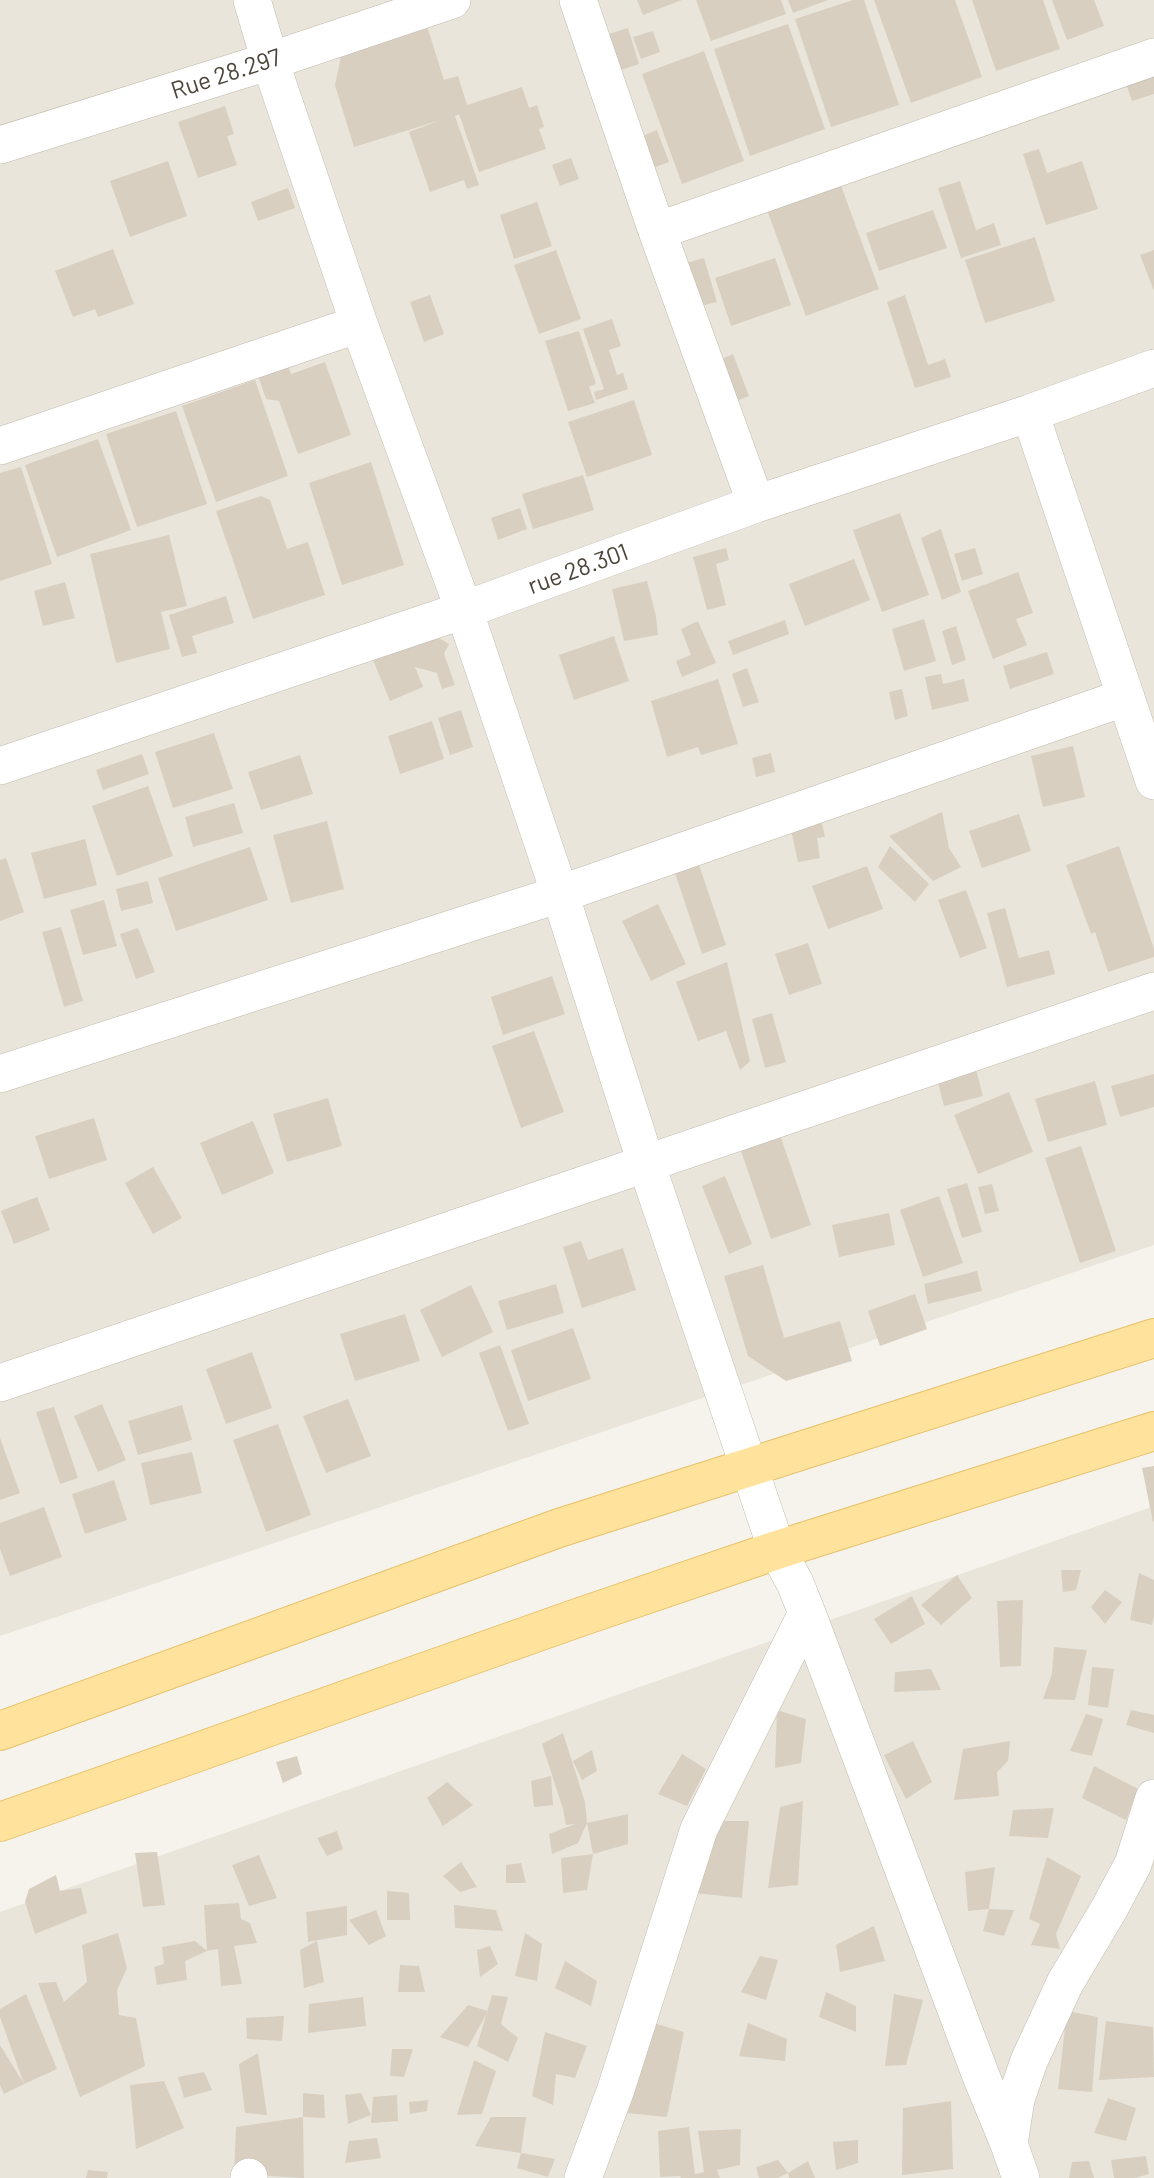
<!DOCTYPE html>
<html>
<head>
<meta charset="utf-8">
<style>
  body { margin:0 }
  canvas { display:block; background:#f6f3ec }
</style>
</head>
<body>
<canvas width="1154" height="2178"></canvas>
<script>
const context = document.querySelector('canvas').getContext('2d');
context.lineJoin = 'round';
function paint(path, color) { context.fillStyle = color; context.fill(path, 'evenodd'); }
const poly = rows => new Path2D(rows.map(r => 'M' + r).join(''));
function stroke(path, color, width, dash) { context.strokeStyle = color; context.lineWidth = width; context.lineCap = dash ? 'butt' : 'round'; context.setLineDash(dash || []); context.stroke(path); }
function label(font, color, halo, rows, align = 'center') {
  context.font = font + ' Barlow,sans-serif'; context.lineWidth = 5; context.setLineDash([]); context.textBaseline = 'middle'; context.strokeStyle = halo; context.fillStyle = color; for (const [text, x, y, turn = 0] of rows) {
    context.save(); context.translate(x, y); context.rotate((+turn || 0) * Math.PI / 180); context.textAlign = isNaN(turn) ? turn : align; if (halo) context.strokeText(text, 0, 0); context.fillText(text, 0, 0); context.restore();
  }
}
paint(poly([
  [0,0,1154,0,1154,1245,0,1636],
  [1154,1506,1154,2178,0,2178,0,1912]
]), '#eae5da');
paint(poly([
  [637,0,682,0,643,15],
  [696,0,781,0,786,14,711,41],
  [788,0,828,0,793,13],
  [853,0,864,0,899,105,831,127,795,19],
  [874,0,955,0,982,77,911,103],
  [972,0,1043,0,1060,49,996,71],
  [1052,0,1094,0,1104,26,1067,40],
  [788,24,825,129,750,156,714,49],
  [427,26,444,80,458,76,467,105,522,87,529,108,537,105,544,127,539,129,546,149,479,172,459,114,455,116,479,185,467,189,464,180,430,192,409,132,441,120,354,147,335,85,342,52],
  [628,28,639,64,618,71,606,35],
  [653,31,660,52,641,59,633,37],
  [704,51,744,161,682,184,642,74],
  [1154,71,1154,94,1132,101,1125,81],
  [225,106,234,134,227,136,237,165,198,178,178,122],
  [657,130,669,162,650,169,638,138],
  [1039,149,1047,173,1082,161,1098,209,1046,225,1023,154],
  [571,158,579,179,560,186,552,165],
  [168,161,187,216,130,237,110,181],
  [960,181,976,230,994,223,1001,245,961,258,938,188],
  [840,183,879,289,806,316,767,210],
  [288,188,295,208,258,221,251,202],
  [537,202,552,246,514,259,500,215],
  [933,210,947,248,879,271,866,233],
  [1035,237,1055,301,985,323,965,260],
  [113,249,134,304,98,317,95,309,73,317,55,271],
  [556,250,581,319,539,334,514,265],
  [1154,250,1154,291,1140,255],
  [704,258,717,302,696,307,683,264],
  [775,258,791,305,731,326,715,278],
  [430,295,444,334,424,342,410,302],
  [905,295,928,365,945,359,951,377,915,388,887,302],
  [612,319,621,346,609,350,617,375,623,373,628,389,596,400,594,392,604,389,583,329],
  [579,331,596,384,589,387,595,403,568,411,545,341],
  [733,354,749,396,729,404,713,363],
  [285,356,291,374,325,362,351,435,298,454,279,401,266,399,255,367],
  [255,380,288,476,216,502,182,406],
  [634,400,652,455,587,477,568,422],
  [176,411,207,504,137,527,106,434],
  [98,439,131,530,57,557,25,465],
  [371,462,404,565,342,585,309,483],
  [21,467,52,564,0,581,0,473],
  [583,475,594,510,533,529,522,494],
  [261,496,270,500,287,549,308,542,325,595,253,619,216,511],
  [520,508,527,529,498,540,491,518],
  [900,513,929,595,882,612,853,530],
  [941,529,961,592,942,600,921,538],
  [169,535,187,606,161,612,170,649,116,663,90,554],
  [726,548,729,560,716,564,726,605,707,610,693,557],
  [975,548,983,574,962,581,954,554],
  [854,559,870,600,805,626,789,584],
  [1018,572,1033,613,1016,619,1027,645,993,659,968,591],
  [647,581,656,616,658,635,624,641,612,589],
  [65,582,75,618,43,626,34,591],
  [226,596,234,623,192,636,197,653,182,657,169,615],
  [924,619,936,661,904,671,892,629],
  [785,620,789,634,733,655,728,641],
  [698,621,716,663,682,677,676,661,691,655,681,629],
  [956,626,966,660,952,665,942,631],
  [434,635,449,644,444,654,455,685,442,689,437,673,415,667,423,687,390,701,373,660],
  [614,636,629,681,574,700,559,655],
  [1047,652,1054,674,1010,689,1003,666],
  [747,668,759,702,743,707,732,674],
  [941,674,943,684,964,679,969,701,932,710,925,677],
  [718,679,738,744,701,755,698,747,667,757,651,701],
  [902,689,908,716,895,720,889,692],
  [461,710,473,747,450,755,438,718],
  [432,721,444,759,400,774,388,736],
  [214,733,233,789,173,808,155,752],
  [1073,746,1085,797,1043,807,1031,756],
  [771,753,775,772,756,777,752,758],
  [142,754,149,774,103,790,96,770],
  [300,755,313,794,261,810,248,772],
  [148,786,173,856,117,876,92,806],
  [234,803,243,833,193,847,185,817],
  [942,812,949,848,961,867,933,881,889,836],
  [1019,814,1031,851,982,868,969,831],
  [327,821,344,889,291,903,273,835],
  [822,823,825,837,817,838,820,858,798,862,791,830],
  [85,839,97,885,44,899,31,853],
  [890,846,929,884,915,902,878,867],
  [1119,846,1154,949,1154,957,1108,972,1095,932,1091,934,1066,865],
  [250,847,268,900,176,931,158,878],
  [696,856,726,945,702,954,672,864],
  [6,858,24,912,0,921,0,860],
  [867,866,883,909,828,929,812,886],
  [148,881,153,903,121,911,116,889],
  [966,890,987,948,960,958,938,900],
  [104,900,117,946,83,955,70,910],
  [658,904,686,964,651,981,622,921],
  [1005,908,1019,958,1049,950,1055,974,1007,987,987,913],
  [61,927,83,1001,64,1007,42,932],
  [138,928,155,972,136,979,120,934],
  [808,943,822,984,789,995,775,954],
  [727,962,750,1061,740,1070,726,1031,698,1041,676,982],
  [552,976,565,1014,503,1035,491,997],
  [772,1013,786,1062,765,1068,752,1019],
  [534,1031,564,1112,521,1128,492,1046],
  [974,1062,983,1096,944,1106,935,1071],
  [1154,1074,1154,1107,1120,1117,1111,1086],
  [1095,1081,1107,1125,1048,1142,1035,1099],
  [1009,1092,1033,1152,978,1174,954,1115],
  [328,1098,342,1146,287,1162,273,1114],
  [94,1118,107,1160,49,1179,35,1136],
  [253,1121,274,1173,222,1195,200,1143],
  [778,1129,811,1225,771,1239,738,1142],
  [1081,1146,1116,1251,1080,1263,1045,1158],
  [153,1167,182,1218,153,1234,125,1183],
  [725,1176,752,1244,729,1254,702,1186],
  [967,1183,982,1232,962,1238,947,1189],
  [992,1184,999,1211,985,1214,978,1187],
  [939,1196,963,1263,923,1277,900,1210],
  [37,1197,50,1230,14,1244,1,1211],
  [889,1213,895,1245,839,1257,832,1225],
  [581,1241,588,1260,623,1248,636,1290,582,1308,563,1247],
  [763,1265,784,1338,840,1321,852,1361,786,1381,748,1356,724,1276],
  [977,1271,982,1291,928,1304,924,1284],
  [556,1284,564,1313,507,1330,498,1301],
  [471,1285,493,1332,442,1357,420,1310],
  [915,1294,927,1329,880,1346,868,1311],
  [405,1314,420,1361,355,1381,340,1334],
  [573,1328,591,1379,528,1401,511,1350],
  [500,1345,529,1424,508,1431,479,1353],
  [252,1352,272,1408,226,1424,206,1369],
  [348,1399,371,1456,326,1473,303,1416],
  [102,1404,126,1460,98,1472,74,1416],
  [182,1405,192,1440,138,1455,128,1421],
  [54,1407,78,1478,60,1484,36,1412],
  [278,1424,311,1515,266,1532,233,1440],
  [0,1438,20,1493,0,1500],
  [192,1452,202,1493,150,1505,141,1463],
  [1154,1466,1154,1521,1153,1522,1142,1468],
  [114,1480,127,1520,85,1534,72,1494],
  [44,1507,62,1557,10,1576,0,1549,0,1523],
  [1061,1570,1081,1570,1076,1590,1063,1592],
  [1139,1573,1154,1580,1154,1616,1152,1625,1130,1620],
  [957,1575,972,1598,941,1625,921,1605],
  [1105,1590,1122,1602,1105,1624,1091,1607],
  [912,1596,925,1624,891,1644,874,1619],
  [1023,1600,1021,1666,1000,1667,997,1601],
  [1054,1647,1087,1650,1075,1700,1043,1699,1052,1674],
  [1092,1667,1114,1669,1108,1708,1088,1705],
  [931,1669,941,1690,894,1692,895,1672],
  [777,1710,806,1719,801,1763,775,1768],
  [1131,1710,1154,1715,1154,1733,1126,1725],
  [1086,1714,1103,1719,1092,1756,1070,1751],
  [563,1733,585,1802,587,1823,578,1843,552,1854,549,1834,575,1824,566,1825,563,1809,542,1744],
  [913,1741,932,1782,906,1799,884,1755],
  [1010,1741,1008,1761,997,1772,999,1796,954,1800,963,1749],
  [592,1750,597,1771,582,1780,573,1761],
  [682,1754,706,1769,687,1806,658,1794],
  [297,1756,302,1774,283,1783,276,1762],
  [1094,1766,1138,1789,1126,1820,1082,1798],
  [551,1776,553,1805,534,1807,531,1781],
  [447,1782,473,1805,443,1826,427,1798],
  [803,1801,798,1885,768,1888,780,1807],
  [1054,1808,1048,1838,1009,1836,1013,1810],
  [628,1814,628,1844,593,1854,587,1823],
  [717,1821,749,1821,742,1898,695,1893],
  [337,1831,343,1849,327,1856,317,1838],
  [157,1852,165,1905,143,1907,135,1853],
  [593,1854,587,1890,563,1893,561,1858],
  [259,1855,277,1898,249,1906,232,1865],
  [1047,1857,1081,1876,1056,1934,1060,1949,1031,1945,1040,1924,1029,1919],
  [461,1862,477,1887,460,1892,443,1876],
  [521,1863,526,1883,506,1883,506,1865],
  [995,1867,989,1909,968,1911,965,1872],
  [56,1875,60,1891,81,1888,87,1913,35,1934,25,1902,29,1889],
  [387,1891,409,1893,410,1920,387,1920],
  [239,1903,241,1919,250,1923,257,1943,234,1946,242,1984,221,1986,218,1949,207,1951,204,1905],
  [454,1905,496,1910,503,1931,455,1928],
  [347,1906,347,1935,308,1942,306,1912],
  [989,1909,1014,1910,1004,1936,983,1931],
  [376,1910,386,1936,369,1945,349,1920],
  [874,1926,885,1961,840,1972,836,1945],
  [118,1933,127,1968,117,1990,119,2015,136,2018,145,2066,80,2097,38,1983,56,1982,64,2002,87,1982,82,1945],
  [525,1933,542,1944,537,1981,515,1976],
  [195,1941,207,1951,185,1961,187,1980,157,1985,154,1967,164,1964,162,1947],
  [317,1941,324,1982,304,1988,300,1950],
  [490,1946,498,1964,480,1977,477,1950],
  [760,1956,778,1960,766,2000,741,1992],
  [565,1961,597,1981,591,2006,555,1988],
  [400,1965,419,1966,425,1992,398,1992],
  [826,1992,856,2006,856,2032,819,2017],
  [26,1994,57,2069,24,2084,0,2017,0,2009],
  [894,1994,923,2000,906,2065,885,2066],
  [492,1995,508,1997,501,2024,518,2038,508,2062,477,2046],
  [363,1997,366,2026,308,2033,309,2004],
  [468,2005,488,2011,468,2047,440,2037],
  [1067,2011,1098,2017,1092,2092,1058,2089],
  [284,2016,282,2041,247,2039,246,2018],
  [1106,2021,1153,2027,1154,2077,1099,2080],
  [650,2022,684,2032,667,2117,627,2113],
  [748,2023,787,2039,785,2061,739,2056],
  [545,2032,587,2046,575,2078,556,2074,553,2105,532,2096],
  [0,2045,24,2084,4,2094,0,2085],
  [392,2049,413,2049,404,2077,390,2076],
  [258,2053,267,2115,245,2113,239,2064],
  [474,2060,496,2071,482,2114,457,2115],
  [204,2072,212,2090,184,2098,178,2077],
  [164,2081,184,2128,136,2149,130,2085],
  [303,2093,324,2095,325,2118,303,2117],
  [361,2093,371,2115,348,2124,345,2095],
  [397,2095,398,2121,371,2123,373,2097],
  [1108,2098,1136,2108,1126,2141,1094,2133],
  [428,2100,427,2111,410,2114,409,2102],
  [951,2101,953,2169,902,2175,903,2108],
  [303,2117,304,2178,234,2174,236,2127],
  [491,2117,526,2117,521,2153,475,2146],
  [689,2127,695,2174,704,2172,698,2131,741,2129,740,2165,717,2170,720,2178,681,2178,680,2176,660,2177,658,2131],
  [377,2138,381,2158,345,2163,349,2141],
  [858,2140,858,2163,836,2170,833,2142],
  [521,2153,555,2159,548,2177,517,2168],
  [1146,2156,1149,2174,1135,2178,1114,2178,1111,2160],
  [778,2160,788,2173,778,2178,759,2178,756,2167],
  [808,2161,815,2178,789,2178,788,2173],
  [1089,2161,1094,2178,1069,2178,1072,2162],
  [88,2170,108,2172,107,2178,86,2178]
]), '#d8cfc1');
const minor = poly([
  [252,0,270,61,359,324,464,610,560,894,646,1163,777,1550,795,1583,807,1613,699,1829,616,2089,583,2178],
  [578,0,657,231,756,504],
  [0,145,270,61,452,0],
  [657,231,1154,57],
  [1030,413,1154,781],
  [0,446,359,324],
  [0,766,464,610,756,504,1030,413,1154,368],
  [0,1074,560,894,1126,697],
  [0,1383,1154,991],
  [807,1613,981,2076,1009,2144],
  [249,2178,249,2177],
  [1021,2178,1009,2144,1016,2099,1029,2061,1065,1983,1109,1909,1133,1864,1154,1798]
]);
const major = poly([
  [0,1731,559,1528,1154,1338],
  [0,1822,583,1616,777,1550,1154,1431]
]);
stroke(minor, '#c2bbae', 38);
stroke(major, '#e6c16a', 40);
stroke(minor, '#fff', 37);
stroke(major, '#ffe39c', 38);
label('24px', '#4b4439', '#fff', [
  ["Rue 28.297",226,74,-18],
  ["rue 28.301",578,569,-20]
]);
</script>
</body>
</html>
